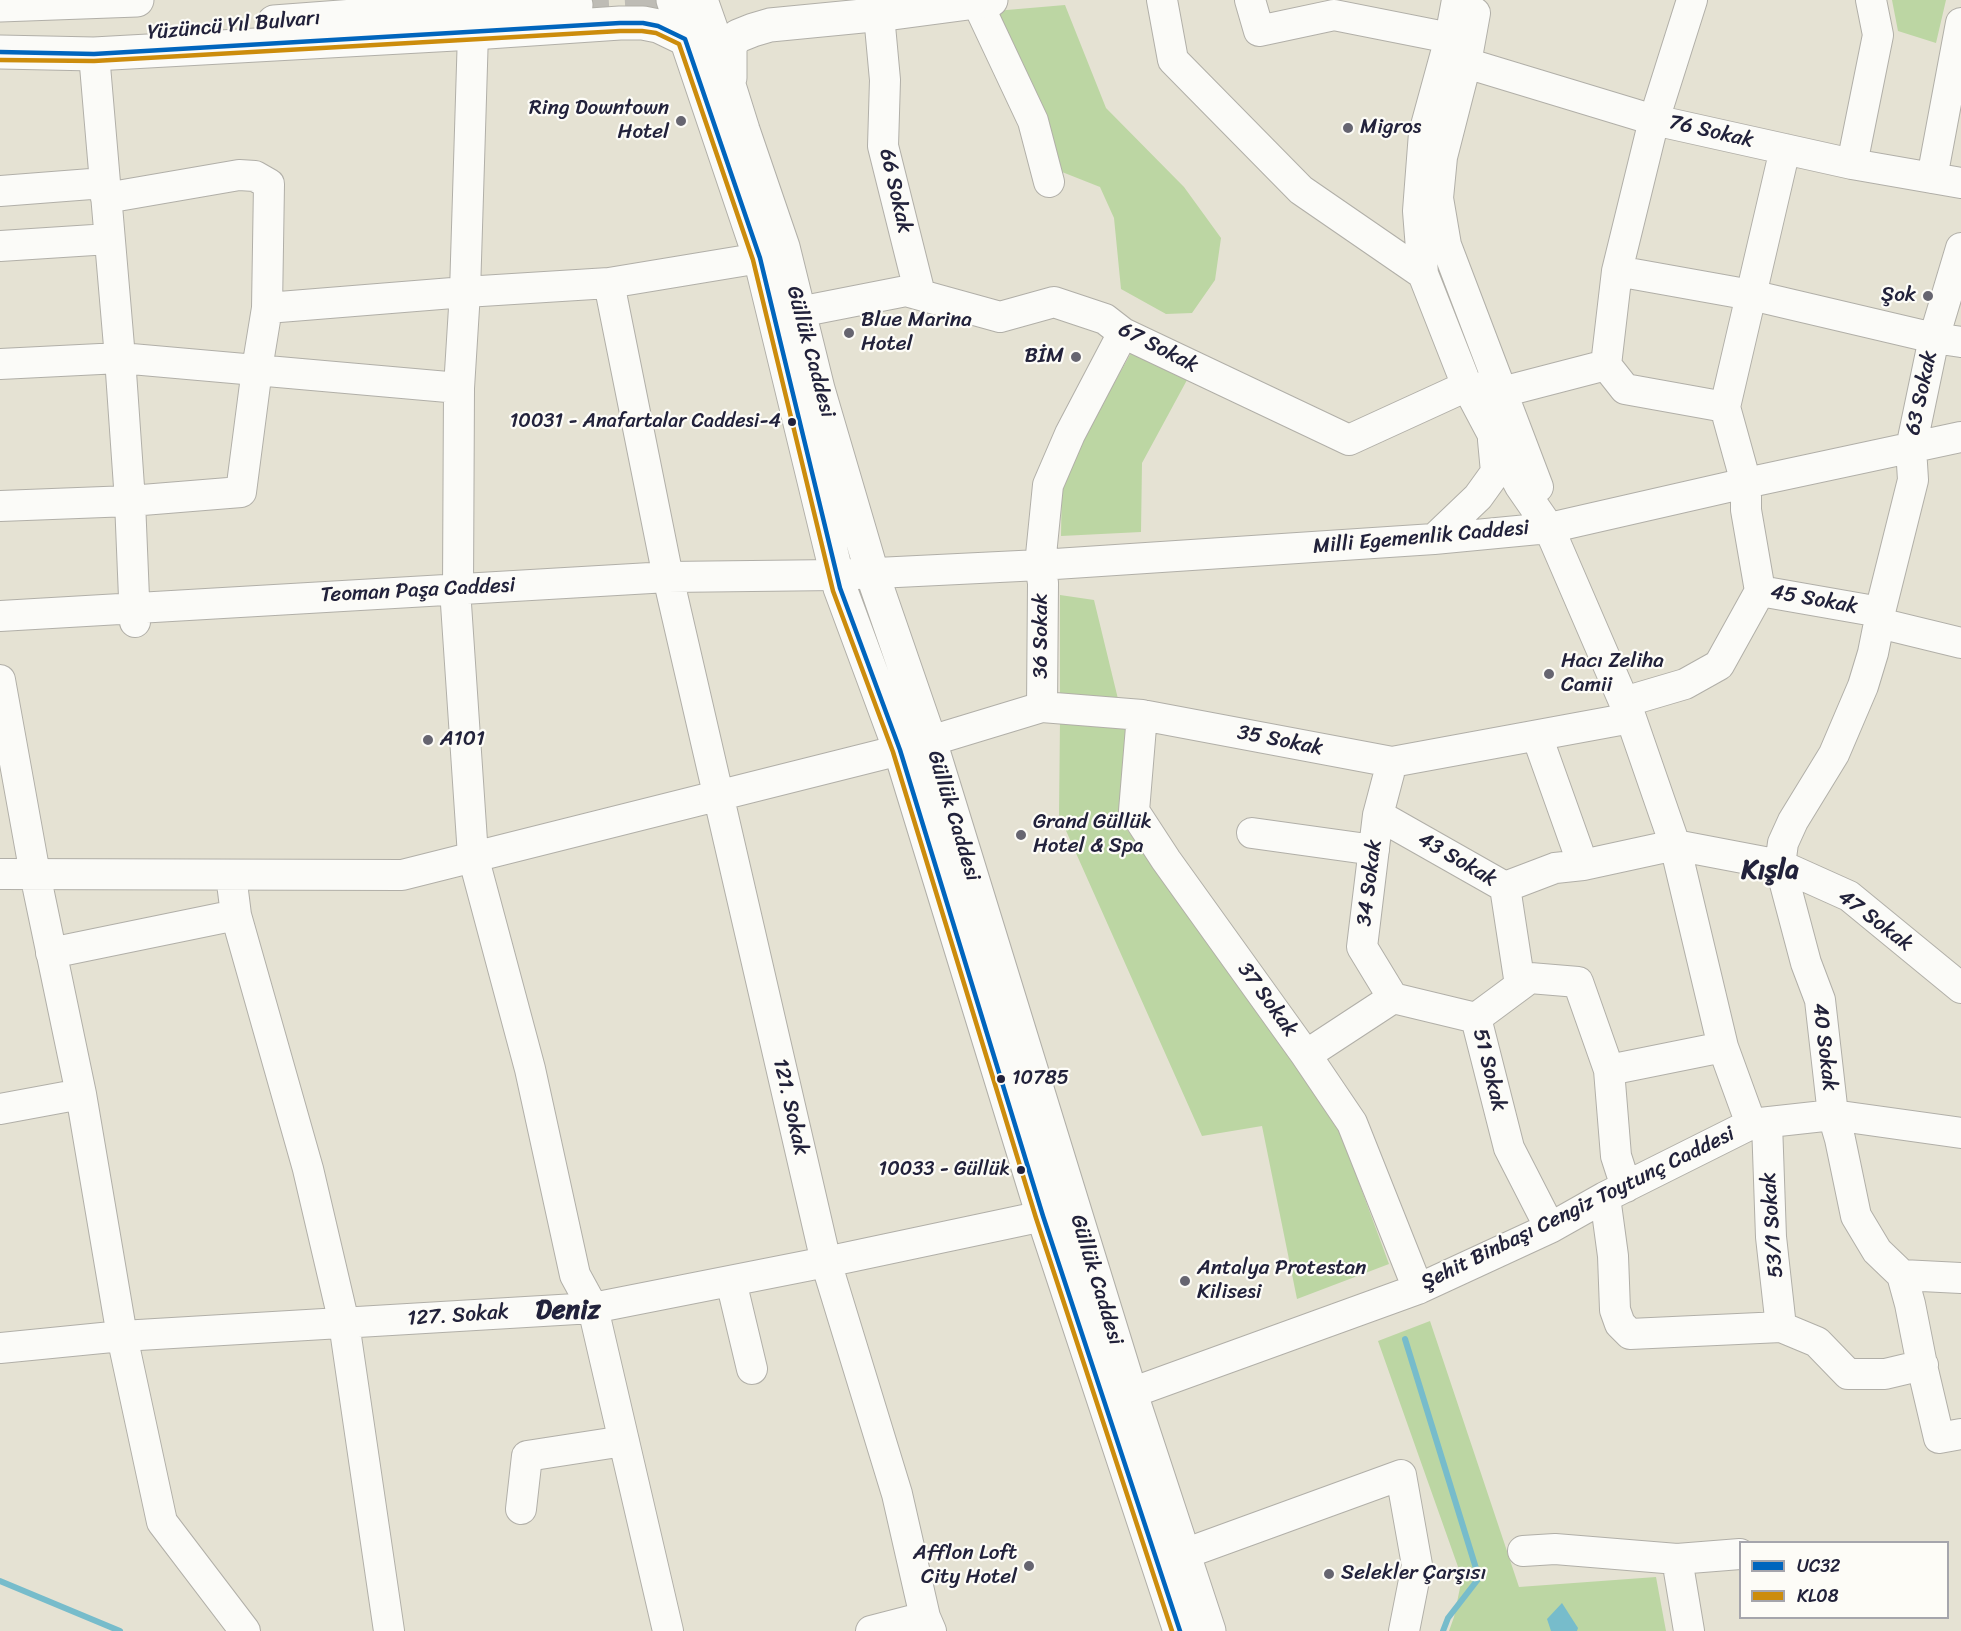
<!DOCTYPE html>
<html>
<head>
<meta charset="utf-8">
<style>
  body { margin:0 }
  #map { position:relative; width:1961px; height:1631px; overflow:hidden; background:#e5e2d3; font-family:Sriracha,sans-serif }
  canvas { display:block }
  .legend { position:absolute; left:1739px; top:1541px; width:210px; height:78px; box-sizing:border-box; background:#fdfcf7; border:2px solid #a5a5ac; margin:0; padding:8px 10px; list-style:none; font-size:18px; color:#22223b }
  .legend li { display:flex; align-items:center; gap:12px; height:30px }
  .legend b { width:30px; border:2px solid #a5a5ac }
</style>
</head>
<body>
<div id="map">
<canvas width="1961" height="1631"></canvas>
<ul class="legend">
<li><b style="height:8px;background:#0065bd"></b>UC32</li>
<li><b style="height:8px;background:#cc8c0c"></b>KL08</li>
</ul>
</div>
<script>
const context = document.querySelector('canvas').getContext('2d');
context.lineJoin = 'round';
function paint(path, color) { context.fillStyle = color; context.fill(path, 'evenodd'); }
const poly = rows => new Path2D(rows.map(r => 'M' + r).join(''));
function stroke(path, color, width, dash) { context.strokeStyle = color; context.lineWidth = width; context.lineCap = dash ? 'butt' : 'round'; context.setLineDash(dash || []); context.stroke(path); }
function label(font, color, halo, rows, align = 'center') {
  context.font = font + ' Sriracha,sans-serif'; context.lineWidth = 4.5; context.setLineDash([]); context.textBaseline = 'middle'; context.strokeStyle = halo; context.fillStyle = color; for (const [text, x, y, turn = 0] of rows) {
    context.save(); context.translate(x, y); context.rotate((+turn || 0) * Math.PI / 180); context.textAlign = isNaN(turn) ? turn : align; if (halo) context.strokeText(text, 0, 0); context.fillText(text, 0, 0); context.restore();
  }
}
paint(poly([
  [1892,0,1946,0,1936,43,1898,31],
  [1065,5,1106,108,1184,187,1221,238,1215,280,1192,313,1166,314,1121,289,1114,218,1100,187,1057,170,995,11],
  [1131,353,1187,380,1142,463,1141,532,1061,536,1062,476],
  [1060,595,1094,600,1118,699,1060,694],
  [1060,720,1126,729,1123,824,1338,1126,1389,1264,1297,1299,1262,1126,1202,1136,1059,815],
  [1430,1321,1519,1587,1656,1577,1666,1631,1449,1631,1454,1617,1462,1578,1378,1341]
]), '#bcd6a3');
paint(poly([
  [1562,1603,1578,1628,1577,1631,1551,1631,1547,1619]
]), '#77bccb');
stroke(poly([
  [1405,1339,1479,1578,1448,1618,1443,1631],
  [0,1581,120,1631]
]), '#77bccb', 6);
stroke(poly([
  [576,5,662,0]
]), '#bebcb5', 33, [33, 16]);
const minor = poly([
  [1162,0,1173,60,1301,190,1423,274],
  [1250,0,1259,31,1334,15,1450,38,1461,55],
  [1457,0,1450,38,1424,133,1418,211,1423,274,1467,386,1520,486,1549,528,1631,718,1675,845,1723,1047,1751,1124],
  [977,2,1033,121,1049,182],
  [1475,13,1466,63,1442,157,1438,198,1446,245,1538,487],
  [879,15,885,80,883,146,920,294],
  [473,33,465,292,459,388,458,588,456,604,473,856,530,1069,575,1275,593,1308,668,1631],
  [94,54,120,358,130,501,135,622],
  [1466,63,1654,120,1852,164,1961,183],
  [1852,164,1878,35,1871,0],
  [1932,178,1961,23],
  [0,191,104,183],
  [0,246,109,239],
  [1617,271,1751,295,1934,338,1961,342],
  [609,283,668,577,826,1262,897,1494,925,1617,931,1631],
  [267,308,465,292,609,283,760,258],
  [799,312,906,291,1000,317,1054,302,1105,319,1123,333,1349,440,1467,386,1502,392,1606,365,1617,271,1654,120,1692,0],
  [0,364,120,358,459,388],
  [1606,365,1625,389,1725,407],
  [0,506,130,501,241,492,257,369,267,308,269,184,255,176,239,175,106,198],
  [1434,539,1478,497,1496,472,1493,440],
  [1760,591,1746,510,1746,483,1725,407,1785,149],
  [1760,591,1880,612,1879,623,1961,643],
  [1880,612,1913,480,1911,448,1934,338,1961,248],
  [0,616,668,577,836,575,1040,565,1434,539,1549,528,1746,483,1961,437],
  [1879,623,1873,653,1863,686,1834,754,1793,821,1783,843,1780,865,1806,963,1820,1000,1833,1115,1840,1139,1856,1216,1877,1251,1902,1275,1910,1304,1923,1370,1939,1438,1961,1434],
  [0,680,35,874,81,1094,122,1336,162,1522,245,1631],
  [1624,702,1685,684,1719,665,1760,591],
  [1042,707,1043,583,1040,565,1048,485,1070,434,1123,333],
  [1142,715,1134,811,1166,860,1306,1055,1352,1123,1418,1289],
  [930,741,1042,707,1142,715,1392,762,1631,718],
  [1392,762,1378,815,1362,947,1393,998],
  [1378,815,1505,887],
  [1252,833,1374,850],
  [1583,865,1675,845,1780,865,1849,896,1961,988],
  [0,874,402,875,900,750],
  [231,875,236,915,308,1169,344,1323,389,1631],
  [51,953,236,915],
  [1520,985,1505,887,1555,868,1583,865,1537,736],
  [1476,1018,1530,978,1578,982,1609,1070,1723,1047],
  [1306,1055,1393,998,1476,1018,1509,1148,1550,1228],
  [1609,1070,1616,1156,1626,1187],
  [0,1109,81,1094],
  [1767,1123,1771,1237,1781,1327],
  [1605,1197,1613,1256,1615,1310,1620,1324,1630,1334,1781,1327,1817,1342,1848,1374,1885,1374,1923,1365],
  [1902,1275,1961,1278],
  [731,1281,752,1369],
  [0,1348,122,1336,593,1308,826,1262,1043,1216],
  [1109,1401,1418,1289,1550,1228,1605,1197,1751,1124,1833,1115,1961,1133],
  [521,1509,527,1456,624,1441],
  [1523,1551,1555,1549,1677,1559,1689,1631],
  [1184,1554,1401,1475,1417,1565,1404,1631],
  [1677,1559,1740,1554],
  [871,1631,925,1617]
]);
const major = poly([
  [673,0,760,258,840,588,900,750,1043,1216,1180,1631],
  [701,0,713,34,743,130,783,247,818,389,872,573,930,741,1131,1394,1209,1631],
  [0,5,137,0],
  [274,22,407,12,576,5],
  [0,52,94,54,473,33,620,23,643,23,658,26,685,39],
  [730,78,730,48,732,42,738,36,753,30,770,25,893,13,991,0]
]);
stroke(minor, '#b1afa8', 32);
stroke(major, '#b1afa8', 35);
stroke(minor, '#fbfbf8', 30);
stroke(major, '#fbfbf8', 33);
stroke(poly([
  [0,52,94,54,620,23,643,23,658,26,685,39,760,258,840,588,900,750,1043,1216,1180,1631]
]), '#0065bd', 4.5);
stroke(poly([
  [0,60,94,61,620,31,642,31,656,33,679,44,753,260,833,591,893,752,1036,1218,1172,1631]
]), '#cc8c0c', 4.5);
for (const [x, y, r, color] of [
  [681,121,6,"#666570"],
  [1348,128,6,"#666570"],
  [1928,296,6,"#666570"],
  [849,333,6,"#666570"],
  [1076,357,6,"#666570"],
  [792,422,5,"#22223b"],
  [1549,674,6,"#666570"],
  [428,740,6,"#666570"],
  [1021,835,6,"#666570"],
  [1001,1079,5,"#22223b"],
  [1021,1170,5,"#22223b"],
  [1185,1281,6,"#666570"],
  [1029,1566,6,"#666570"],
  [1329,1574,6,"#666570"]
]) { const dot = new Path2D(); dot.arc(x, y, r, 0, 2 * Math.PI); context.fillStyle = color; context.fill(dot); stroke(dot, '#fdfcf7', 2); }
label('20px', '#22223b', '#fdfcf7', [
  ["10031 - Anafartalar Caddesi-4",781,422],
  ["10785",1012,1079,"left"],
  ["10033 - Güllük",1010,1170]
], 'right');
label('21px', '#22223b', '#fdfcf7', [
  ["Yüzüncü Yıl Bulvarı",234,26,-5],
  ["76 Sokak",1711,132,13],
  ["66 Sokak",895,191,77],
  ["67 Sokak",1158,348,27],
  ["Güllük Caddesi",810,352,75],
  ["63 Sokak",1922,393,-78],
  ["Milli Egemenlik Caddesi",1421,538,-5],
  ["Teoman Paşa Caddesi",418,591,-3],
  ["45 Sokak",1814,600,10],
  ["36 Sokak",1042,636,-90],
  ["35 Sokak",1280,741,11],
  ["Güllük Caddesi",953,816,73],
  ["43 Sokak",1457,860,30],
  ["34 Sokak",1370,883,-83],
  ["47 Sokak",1875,921,37],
  ["37 Sokak",1267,1000,54],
  ["40 Sokak",1824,1047,83],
  ["51 Sokak",1489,1070,76],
  ["121. Sokak",790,1107,77],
  ["Şehit Binbaşı Cengiz Toytunç Caddesi",1578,1209,-26],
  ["53/1 Sokak",1773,1225,-94],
  ["Güllük Caddesi",1096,1280,73],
  ["127. Sokak",458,1316,-4]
]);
label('21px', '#22223b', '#fdfcf7', [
  ["Ring Downtown",669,109,"right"],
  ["Hotel",669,133,"right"],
  ["Migros",1360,128],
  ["Şok",1916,296,"right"],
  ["Blue Marina",861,321],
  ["Hotel",861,345],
  ["BİM",1064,357,"right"],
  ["Hacı Zeliha",1561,662],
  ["Camii",1561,686],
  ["A101",440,740],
  ["Grand Güllük",1033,823],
  ["Hotel & Spa",1033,847],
  ["Antalya Protestan",1197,1269],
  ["Kilisesi",1197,1293],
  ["Afflon Loft",1017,1554,"right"],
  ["City Hotel",1017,1578,"right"],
  ["Selekler Çarşısı",1341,1574]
], 'left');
label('bold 27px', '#22223b', '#fdfcf7', [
  ["Kışla",1770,871],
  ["Deniz",568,1311]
]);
</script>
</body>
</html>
